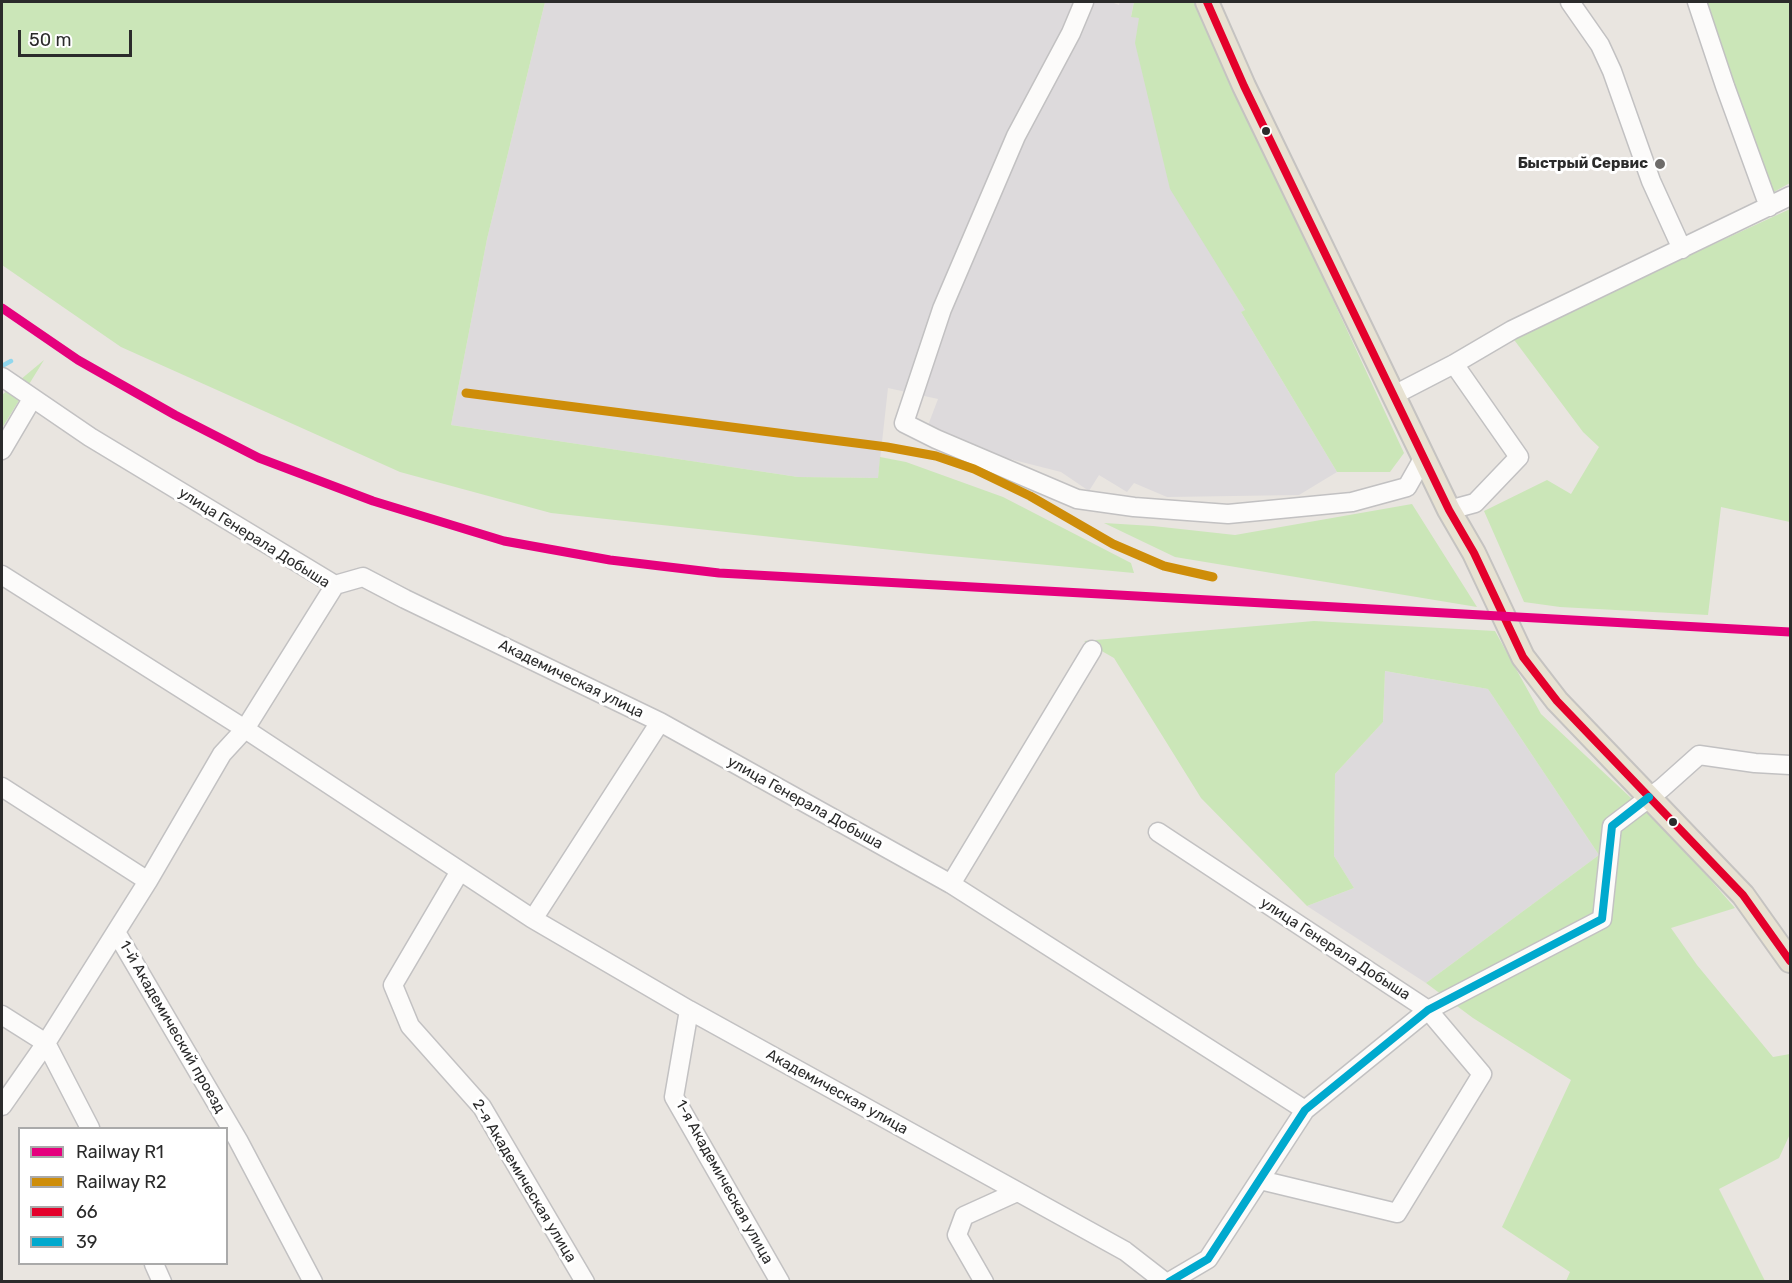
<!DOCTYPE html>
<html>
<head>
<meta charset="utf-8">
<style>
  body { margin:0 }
  #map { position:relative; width:1792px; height:1283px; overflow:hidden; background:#e9e5e0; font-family:Rubik,sans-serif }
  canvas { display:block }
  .frame { position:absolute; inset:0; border:3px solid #2b2b2b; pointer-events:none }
  .legend { position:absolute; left:18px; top:1127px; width:210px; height:138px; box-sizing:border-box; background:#fff; border:2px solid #aaa; margin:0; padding:8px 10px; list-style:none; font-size:18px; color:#2b2b2b }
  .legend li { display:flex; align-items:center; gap:12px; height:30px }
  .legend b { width:30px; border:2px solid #aaa }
  .scale { position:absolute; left:18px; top:30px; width:114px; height:27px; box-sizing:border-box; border:3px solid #2b2b2b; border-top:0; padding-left:8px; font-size:18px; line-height:21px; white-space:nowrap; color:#2b2b2b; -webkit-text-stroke:4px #fff; paint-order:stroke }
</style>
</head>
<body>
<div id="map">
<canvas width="1792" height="1283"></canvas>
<div class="frame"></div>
<ul class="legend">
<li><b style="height:8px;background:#e5007d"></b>Railway R1</li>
<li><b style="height:8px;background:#ce8d09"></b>Railway R2</li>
<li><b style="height:8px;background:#e4002b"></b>66</li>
<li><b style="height:8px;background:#00a9ce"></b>39</li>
</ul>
<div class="scale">50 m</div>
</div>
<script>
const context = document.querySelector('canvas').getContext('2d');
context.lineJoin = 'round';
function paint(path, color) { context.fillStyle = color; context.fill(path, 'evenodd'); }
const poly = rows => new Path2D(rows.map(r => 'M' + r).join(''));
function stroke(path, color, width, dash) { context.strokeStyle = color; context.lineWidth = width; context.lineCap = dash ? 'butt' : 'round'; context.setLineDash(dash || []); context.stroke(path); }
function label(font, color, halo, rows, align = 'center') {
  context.font = font + ' Rubik,sans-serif'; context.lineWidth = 6; context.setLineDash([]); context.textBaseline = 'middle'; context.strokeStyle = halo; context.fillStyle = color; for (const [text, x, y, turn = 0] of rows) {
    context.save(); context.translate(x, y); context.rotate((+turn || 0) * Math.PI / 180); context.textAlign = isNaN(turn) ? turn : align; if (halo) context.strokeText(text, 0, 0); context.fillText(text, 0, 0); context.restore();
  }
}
paint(poly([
  [545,2,1111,2,1119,5,1120,2,1134,2,1131,16,1139,18,1231,287,1245,310,1241,312,1337,472,1299,495,1167,497,1134,483,1127,492,1099,475,1089,491,1061,472,1002,457,927,428,938,399,888,388,878,478,798,477,451,425,487,239],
  [1385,671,1488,689,1599,855,1426,983,1307,906,1354,888,1334,856,1335,774,1383,722]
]), '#dddadc');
paint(poly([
  [2,2,545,2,487,239,451,425,798,477,878,478,880,457,906,462,1003,497,1131,563,1134,573,929,554,551,513,400,472,121,347,2,265],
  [1134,2,1195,2,1404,453,1390,472,1337,472,1241,312,1245,310,1170,189,1135,43,1139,18,1131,17],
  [1703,2,1790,2,1790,183,1772,193],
  [1790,209,1790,522,1721,507,1708,615,1560,607,1524,602,1484,511,1547,480,1571,494,1599,447,1583,432,1512,337],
  [44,360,2,428,2,395],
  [1412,504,1477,607,1175,557,1104,523,1153,526,1235,535],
  [1314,621,1495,631,1541,714,1674,838,1735,908,1671,928,1697,965,1773,1057,1790,1054,1790,1134,1779,1158,1719,1189,1765,1281,1566,1281,1570,1272,1502,1227,1571,1080,1473,1018,1426,983,1599,855,1488,689,1385,671,1383,722,1335,774,1334,856,1354,888,1307,906,1201,798,1114,658,1084,641]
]), '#cbe6b8');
stroke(poly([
  [2,366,11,361]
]), '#91d7ed', 4.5);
const minor = poly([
  [1084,2,1071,33,1016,136,942,309,904,423,936,439,1077,499,1134,507,1228,514,1352,502,1407,487,1424,457],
  [1570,2,1600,45,1612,71,1651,181,1682,249],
  [1697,2,1725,86,1769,207],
  [2,377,90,437,335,585,245,729,222,754,148,881,46,1043,2,1106],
  [1394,395,1454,364,1512,330,1790,196],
  [2,450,32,399],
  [1449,510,1475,503,1519,457,1454,364],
  [2,575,245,729,533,919,660,722,405,599,363,577,335,585],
  [660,722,951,884,1305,1110],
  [2,787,148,881],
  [1158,832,1428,1010,1482,1074,1397,1213,1260,1180],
  [460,871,393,985,410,1026,482,1107,585,1282],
  [951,884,1092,650],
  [533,919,689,1010,1125,1251,1165,1282],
  [116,932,238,1140,313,1282],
  [689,1010,674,1097,780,1282],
  [2,1015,46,1043,90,1128],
  [154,1264,162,1282],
  [984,1282,957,1235,964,1216,1017,1192],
  [1169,1282,1208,1259,1305,1110,1428,1010,1602,919,1612,826,1662,788,1699,755,1755,763,1790,765]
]);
const major = poly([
  [1207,2,1244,86,1449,510,1474,553,1523,657,1557,701,1743,895,1790,961]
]);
stroke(minor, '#c2c1c2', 21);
stroke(major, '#c5c3c1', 26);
stroke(minor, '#fcfbfa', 18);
stroke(major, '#e7e2d2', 22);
stroke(poly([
  [1207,2,1244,86,1449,510,1474,553,1523,657,1557,701,1743,895,1790,961]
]), '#e4002b', 8);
stroke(poly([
  [1169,1282,1208,1259,1305,1110,1428,1010,1602,919,1612,826,1649,797]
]), '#00a9ce', 8);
stroke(poly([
  [2,308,78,360,175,415,259,458,373,501,504,541,610,560,719,573,1790,632]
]), '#e5007d', 9);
stroke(poly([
  [466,393,887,447,936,456,974,469,1030,496,1113,544,1164,566,1213,577]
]), '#ce8d09', 9);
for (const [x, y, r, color] of [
  [1266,131,5,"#2b2b2b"],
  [1660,164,6,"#6e6c6a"],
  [1673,822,5,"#2b2b2b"]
]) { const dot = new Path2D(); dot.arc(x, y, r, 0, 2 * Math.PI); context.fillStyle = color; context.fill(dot); stroke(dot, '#fff', 2); }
label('bold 15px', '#2b2b2b', '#fff', [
  ["Быстрый Сервис",1648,164]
], 'right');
label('15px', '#2b2b2b', '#fff', [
  ["улица Генерала Добыша",254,538,32],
  ["Академическая улица",571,679,26],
  ["улица Генерала Добыша",805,803,29],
  ["улица Генерала Добыша",1335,949,33],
  ["1-й Академический проезд",172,1027,60],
  ["Академическая улица",837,1092,29],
  ["2-я Академическая улица",524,1181,59],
  ["1-я Академическая улица",724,1182,61]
]);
</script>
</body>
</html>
